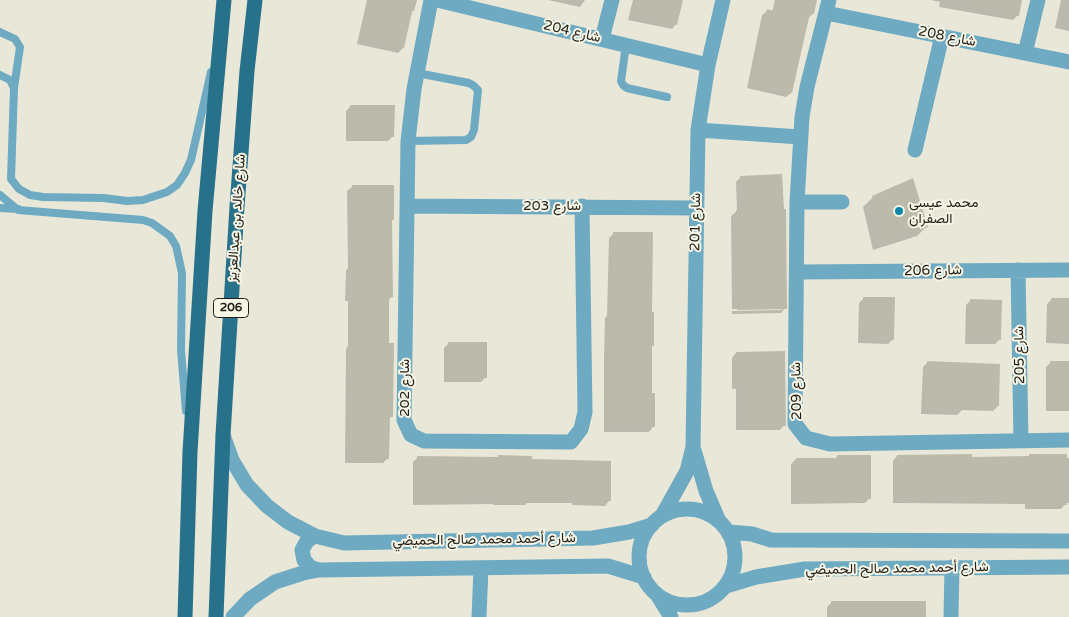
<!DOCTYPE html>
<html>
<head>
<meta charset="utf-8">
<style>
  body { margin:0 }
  canvas { display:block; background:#e9e7d8 }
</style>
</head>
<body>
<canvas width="1069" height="617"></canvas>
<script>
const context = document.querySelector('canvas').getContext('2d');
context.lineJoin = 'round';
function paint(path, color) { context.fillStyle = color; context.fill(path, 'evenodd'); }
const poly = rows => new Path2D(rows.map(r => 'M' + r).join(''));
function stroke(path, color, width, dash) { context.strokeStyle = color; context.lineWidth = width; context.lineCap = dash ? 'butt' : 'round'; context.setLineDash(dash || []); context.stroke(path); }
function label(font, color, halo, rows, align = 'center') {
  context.font = font + ' "Varela Round",Vazirmatn,sans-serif'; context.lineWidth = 4; context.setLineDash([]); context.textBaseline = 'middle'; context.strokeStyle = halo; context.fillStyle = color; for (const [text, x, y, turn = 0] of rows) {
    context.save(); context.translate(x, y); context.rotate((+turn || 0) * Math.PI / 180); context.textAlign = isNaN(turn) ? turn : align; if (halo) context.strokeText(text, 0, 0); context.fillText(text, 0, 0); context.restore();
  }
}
paint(poly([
  [367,0,415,0,403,48,398,53,357,44],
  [548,0,585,0,580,7],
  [633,0,681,0,676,24,672,29,628,20],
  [775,0,816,0,813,14,808,18,791,93,786,97,747,88,762,15,767,11,772,12],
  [931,0,1021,0,1018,15,1013,20,939,7,940,2],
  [1061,0,1069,0,1069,31,1055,28],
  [351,106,393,136,388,141,346,141,346,111],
  [741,177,785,308,781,313,732,314,732,311,782,310,782,307,732,309,731,216,737,211,736,182],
  [352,187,393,219,391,221,392,297,388,300,388,344,392,416,388,420,388,458,383,463,345,463,346,349,348,346,348,301,345,301,346,270,348,268,347,191],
  [873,197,927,226,917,236,873,250,863,207],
  [614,233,651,347,650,394,653,427,649,432,604,432,604,359,605,318,607,316,609,238],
  [864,298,893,339,888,344,858,343,859,303],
  [1052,299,1069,300,1069,344,1046,343,1047,304],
  [970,301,1000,339,995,344,965,344,966,305],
  [449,343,486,377,481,382,444,382,444,348],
  [736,353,784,425,780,430,736,430,736,389,732,389,732,358],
  [1051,362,1069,363,1069,411,1046,411,1046,367],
  [927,363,998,406,993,411,962,410,957,415,921,414,923,367],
  [837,456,870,498,865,503,791,504,791,464,796,459,835,459],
  [897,456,1027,458,1029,456,1069,458,1069,503,1066,503,1061,509,1025,509,1025,504,893,503,893,461],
  [418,457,530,460,609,501,605,506,572,505,572,503,527,503,525,505,493,505,493,504,413,505,413,462],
  [832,602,925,617,827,617,827,607]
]), '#0003');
paint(poly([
  [370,0,417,0,414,11,412,11,404,48,361,39],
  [636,0,683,0,677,25,632,15],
  [778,0,817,0,814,14,810,13,792,93,751,84,767,9,775,11],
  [967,0,1022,0,1019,16,967,5],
  [350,105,395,105,394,137,350,137],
  [782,174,784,209,786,209,787,309,737,310,736,210,742,210,740,176],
  [913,178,928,227,883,241,872,196],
  [352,185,394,185,394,220,392,220,393,297,389,297,389,343,394,343,393,417,390,417,389,459,349,459,350,343,353,343,353,297,350,297,350,264,352,264],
  [613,232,653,232,652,312,654,312,654,346,652,346,652,393,655,393,655,427,608,427,609,353,610,312,611,312],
  [863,297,895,297,894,340,862,339],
  [1051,298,1069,298,1069,339,1050,339],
  [970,299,1002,300,1001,340,969,339],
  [448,342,487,342,487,378,448,378],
  [785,351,786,426,741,426,741,385,736,385,736,352],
  [927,361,1000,364,999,406,964,405,963,410,925,410],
  [1050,361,1069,361,1069,407,1051,407],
  [972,454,972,457,1029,456,1029,454,1067,454,1067,505,1029,505,1029,500,897,499,897,455],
  [498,455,532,456,532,459,611,461,611,501,576,501,576,499,531,499,531,501,498,501,498,499,417,501,417,456,498,457],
  [837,455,871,455,871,499,796,500,796,458,837,458],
  [831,601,926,601,926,617,831,617]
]), '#bcbaab');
stroke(poly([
  [0,32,15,39,20,47,14,88,11,179,19,189,30,195,43,197,104,198,127,201,143,200,167,192,177,185,185,173,191,160,211,72],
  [626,45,621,81,623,85,627,88,667,97],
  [0,75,10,80,14,88],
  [408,141,466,140,471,137,474,130,478,90,474,86,469,83,417,73],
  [0,195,18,210,143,220,152,223,170,236,176,246,182,273,181,350,186,411],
  [0,208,18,209]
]), '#6eabc2', 8);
stroke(poly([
  [431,0,414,89,408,141,404,420,411,435,424,441,571,442,581,429,585,412,582,206],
  [437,0,708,65],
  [829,0,807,87,802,117,797,202,795,424,806,438,830,444,1069,440],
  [826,13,1069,62],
  [602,39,612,0],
  [1025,53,1038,0],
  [698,130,800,137],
  [915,150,942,36],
  [797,202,842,202],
  [408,206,696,208],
  [1018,270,1021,441],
  [797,272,1069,270],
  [223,435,232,460,247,485,267,506,288,522,315,536,344,543,593,538,629,532,652,525],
  [694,450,706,491,718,519],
  '639 557a48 48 0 1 1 96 0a48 48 0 1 1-96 0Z',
  [662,516,687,471,693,447,698,130,708,65,723,0],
  [729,532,752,534,771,540,1069,541],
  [315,536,307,541,302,550,304,560,310,567,319,570],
  [726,586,756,577,805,569,1069,567],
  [658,596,671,617],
  [233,617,250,599,275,582,303,573,319,570,608,566,644,577],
  [479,617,481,568],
  [951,617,952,567]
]), '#6eabc2', 15);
stroke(poly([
  [185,617,190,452,205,211,224,0],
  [216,617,223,435,237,207,247,71,255,0]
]), '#28718a', 15);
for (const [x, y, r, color] of [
  [899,211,5,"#0c88ab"]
]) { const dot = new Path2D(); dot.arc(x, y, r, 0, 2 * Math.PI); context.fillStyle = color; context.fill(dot); stroke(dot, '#f7f5e5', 2); }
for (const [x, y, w] of [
  [231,308,35]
]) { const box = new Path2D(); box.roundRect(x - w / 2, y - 9.5, w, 19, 4); context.fillStyle = '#f7f5e5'; context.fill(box); stroke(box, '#1f1e18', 1); }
label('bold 12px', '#1f1e18', null, [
  ["206",231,308]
]);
label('14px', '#1f1e18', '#f7f5e5', [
  ["شارع 204",572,32,13],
  ["شارع 208",947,37,11],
  ["شارع 203",552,206],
  ["شارع خالد بن عبدالعزيز",237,218,-86],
  ["شارع 201",696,222,-89],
  ["شارع 206",933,271,-1],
  ["شارع 205",1020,355,-91],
  ["شارع 202",405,388,-90],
  ["شارع 209",797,391,-91],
  ["شارع أحمد محمد صالح الحميضي",484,540,-1],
  ["شارع أحمد محمد صالح الحميضي",897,569,-1]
]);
label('14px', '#1f1e18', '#f7f5e5', [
  ["محمد عيسى",909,203],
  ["الصفران",909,219]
], 'left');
</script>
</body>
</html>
